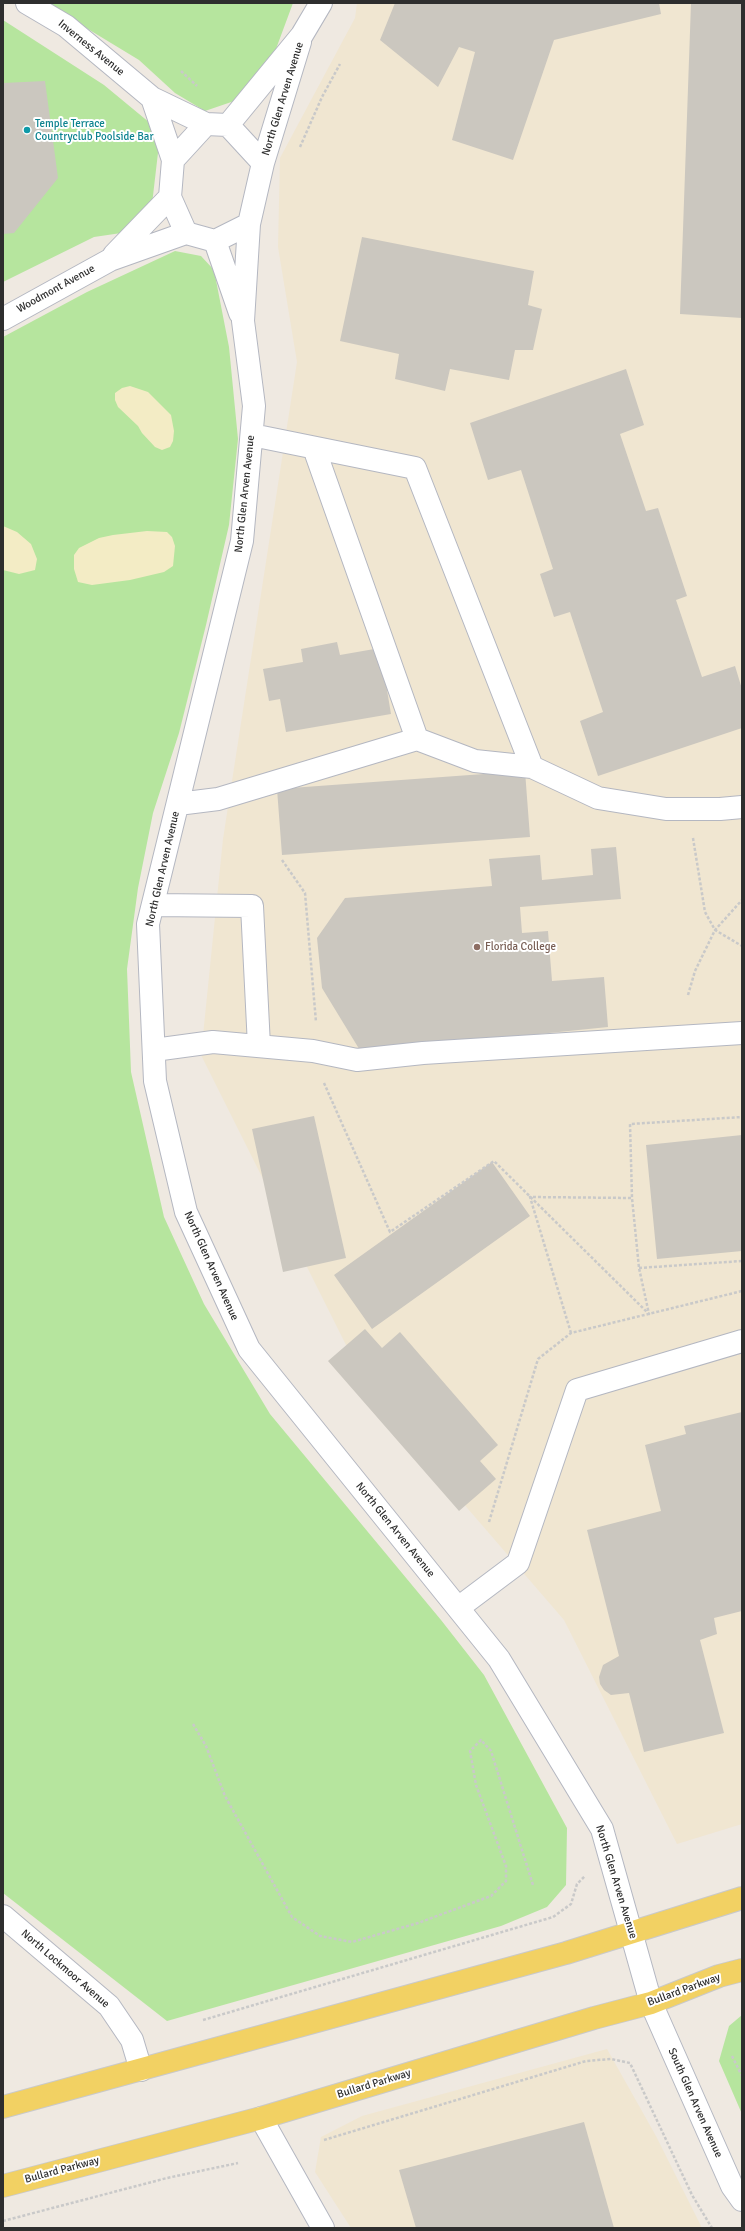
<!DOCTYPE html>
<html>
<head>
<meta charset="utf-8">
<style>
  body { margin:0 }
  #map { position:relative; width:745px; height:2231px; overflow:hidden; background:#efe9e1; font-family:Signika,sans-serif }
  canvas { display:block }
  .frame { position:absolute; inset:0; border:4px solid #2e2e2e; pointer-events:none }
</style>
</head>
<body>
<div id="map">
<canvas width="745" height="2231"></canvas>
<div class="frame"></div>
</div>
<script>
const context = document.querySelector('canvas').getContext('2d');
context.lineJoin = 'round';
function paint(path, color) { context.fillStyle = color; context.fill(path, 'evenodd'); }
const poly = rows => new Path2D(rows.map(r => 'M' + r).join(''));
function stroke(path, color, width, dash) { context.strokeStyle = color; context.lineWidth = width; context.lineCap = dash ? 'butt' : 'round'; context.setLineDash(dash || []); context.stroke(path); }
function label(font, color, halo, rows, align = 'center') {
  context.font = font + ' Signika,sans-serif'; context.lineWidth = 4; context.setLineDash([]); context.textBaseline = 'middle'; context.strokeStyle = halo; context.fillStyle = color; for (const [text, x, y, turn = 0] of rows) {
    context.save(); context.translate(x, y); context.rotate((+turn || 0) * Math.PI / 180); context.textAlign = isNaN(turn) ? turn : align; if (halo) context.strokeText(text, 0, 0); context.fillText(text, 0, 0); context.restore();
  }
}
paint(poly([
  [357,3,742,3,742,1824,677,1844,564,1620,373,1399,201,1055,223,839,297,362,278,247,280,158,355,18],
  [607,2049,656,2136,702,2228,351,2228,315,2172,321,2137,362,2116]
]), '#f0e6d1');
paint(poly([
  [45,3,293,3,273,57,243,98,205,111,175,93,139,60],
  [3,20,104,85,150,123,159,144,151,213,128,232,94,237,3,282],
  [175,251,201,256,214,270,229,347,238,439,229,525,206,625,179,733,153,813,138,888,127,969,131,1072,164,1217,204,1304,270,1414,441,1620,484,1675,567,1828,566,1885,547,1907,501,1926,167,2021,3,1893,3,337,87,292],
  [742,2015,742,2114,719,2061,729,2026]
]), '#b6e59e');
paint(poly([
  [130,386,148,392,171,415,174,431,173,441,170,447,162,450,155,447,142,433,138,426,118,407,115,400,115,393,122,388],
  [3,526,17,532,31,544,37,559,35,570,19,574,3,570],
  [147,531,167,532,172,537,175,546,173,566,164,572,130,580,92,585,78,582,74,569,74,555,79,548,99,538,113,535]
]), '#f3ecc5');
paint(poly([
  [395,3,659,3,661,14,554,40,513,160,452,140,475,52,459,47,438,87,380,40],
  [691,3,742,3,742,318,680,314],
  [45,81,58,178,14,233,3,234,3,83],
  [362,237,534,271,528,305,542,309,533,350,515,350,509,380,450,369,445,391,395,379,399,354,340,341],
  [626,369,644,425,620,434,646,511,658,508,687,596,676,600,702,677,735,666,742,689,742,728,598,776,580,721,603,712,570,612,554,617,540,574,553,569,521,470,488,480,470,423],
  [337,642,340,655,380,648,391,714,286,732,280,699,269,701,263,669,303,662,301,649],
  [525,771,530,837,282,855,277,789],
  [616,847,621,899,520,907,522,933,548,931,552,981,604,977,608,1027,361,1052,322,988,317,938,345,898,492,886,489,859,540,855,542,880,593,875,591,849],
  [314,1116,346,1258,283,1272,252,1129],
  [742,1135,742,1251,657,1259,646,1145],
  [492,1162,530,1216,372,1329,334,1275],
  [365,1329,382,1348,400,1332,498,1445,480,1461,496,1479,459,1511,328,1361],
  [742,1412,742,1611,714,1618,717,1634,700,1640,724,1733,644,1752,629,1693,611,1695,604,1690,600,1684,599,1677,603,1665,619,1656,587,1530,661,1511,645,1445,686,1434,684,1426],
  [584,2122,614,2228,416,2228,399,2170]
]), '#cbc7bf');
const minor = poly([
  [27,3,66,26,152,98,206,124,228,125,263,163,249,224,215,241,186,233,170,197,173,160,206,124],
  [152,98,173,160],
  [228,125,302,35,321,3],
  [263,163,300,42],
  [249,224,243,321,254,406,242,541,148,924,155,1081,186,1212,249,1349,499,1659,602,1829,651,2003,732,2186,742,2200],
  [215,241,240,313],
  [114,255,170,197],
  [3,319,110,260,186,233],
  [252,435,415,468,532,767],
  [314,448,417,739],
  [178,804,218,799,417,739,475,761,532,767,598,798,666,809,720,809,742,807],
  [153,905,252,906,259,1046],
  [154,1050,213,1042,313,1051,357,1060,423,1053,742,1033],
  [458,1608,518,1563,577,1390,742,1341],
  [3,1916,109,2006,132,2040,141,2070],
  [261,2118,323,2228]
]);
const major = poly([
  [3,2107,566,1953,742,1898],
  [3,2186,261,2118,594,2018,651,2003,719,1976,742,1970]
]);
stroke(minor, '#b4b7c1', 24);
stroke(major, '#c9c9c9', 24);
stroke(poly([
  [181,71,197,86],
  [300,147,322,97,340,64],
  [693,838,705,912,715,930,742,946],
  [282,860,305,893,316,1022],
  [688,995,695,971,715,930,742,900],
  [324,1083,390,1232,494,1161,649,1314,639,1268,632,1198,630,1124,742,1117],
  [639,1268,742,1261],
  [571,1333,530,1197,632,1198],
  [489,1522,538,1359,571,1333,742,1291],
  [193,1724,206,1746,225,1796,292,1917,320,1936,352,1942,418,1923,491,1896,506,1881,506,1866,476,1785,470,1751,481,1740,491,1751,533,1885],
  [203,2020,553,1917,571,1904,577,1884,585,1876],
  [732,2056,742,2076],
  [324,2140,586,2061,611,2059,630,2063,692,2195,712,2228],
  [3,2221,167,2178,238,2163]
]), '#c9c9c9', 2.5, [3, 2]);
stroke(minor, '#fff', 22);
stroke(major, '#f2d163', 22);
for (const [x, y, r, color] of [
  [27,130,4,"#0f9aa8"],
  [477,947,4,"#8d6e63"]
]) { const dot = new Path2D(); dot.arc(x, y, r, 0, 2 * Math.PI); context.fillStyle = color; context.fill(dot); stroke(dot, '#fff', 1.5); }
label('11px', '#2e2e2e', '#fff', [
  ["Inverness Avenue",91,48,39],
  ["North Glen Arven Avenue",283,99,-73],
  ["Woodmont Avenue",56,289,-29],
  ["North Glen Arven Avenue",245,494,-84],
  ["North Glen Arven Avenue",163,869,-77],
  ["North Glen Arven Avenue",211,1266,66],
  ["North Glen Arven Avenue",395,1530,51],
  ["North Glen Arven Avenue",616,1882,73],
  ["North Lockmoor Avenue",65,1969,41],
  ["Bullard Parkway",684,1990,-20],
  ["Bullard Parkway",374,2084,-17],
  ["South Glen Arven Avenue",695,2103,66],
  ["Bullard Parkway",62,2170,-15]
]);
label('11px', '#0d838f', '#fff', [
  ["Temple Terrace",35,124],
  ["Countryclub Poolside Bar",35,137]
], 'left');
label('11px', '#785e54', '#fff', [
  ["Florida College",485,947]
], 'left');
</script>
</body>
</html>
